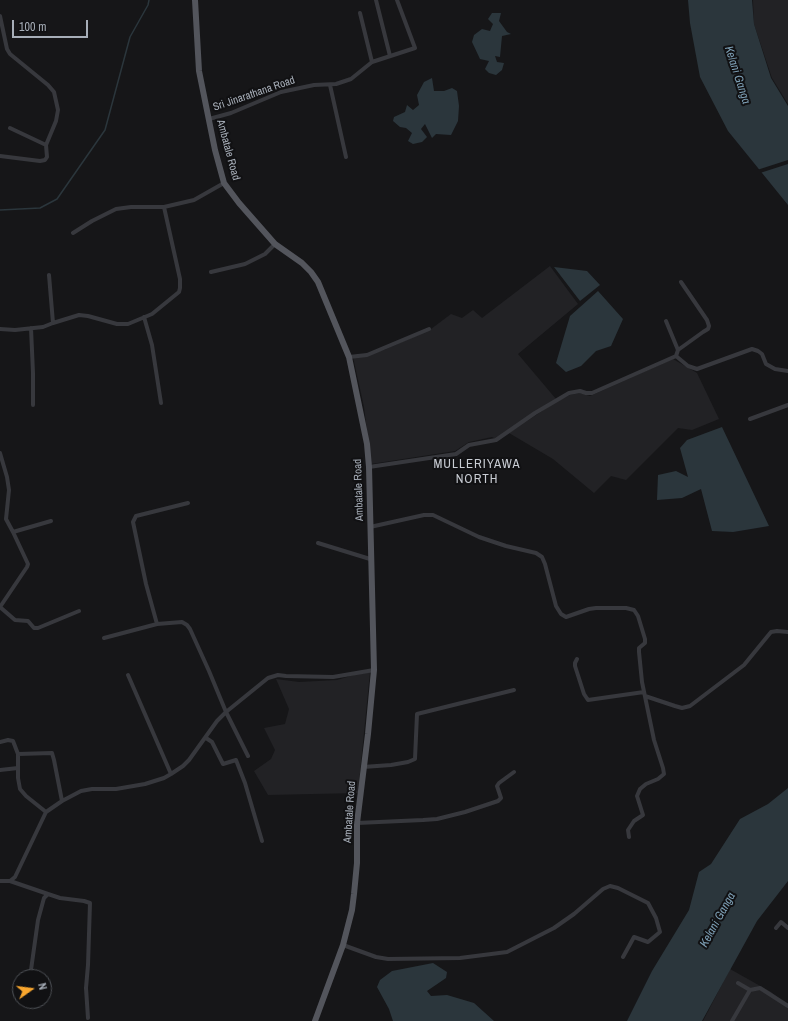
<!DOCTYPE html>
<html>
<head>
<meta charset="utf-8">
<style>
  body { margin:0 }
  #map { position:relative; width:788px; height:1021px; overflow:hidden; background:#161618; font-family:"Archivo Narrow",sans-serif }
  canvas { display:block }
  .north { position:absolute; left:12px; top:969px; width:40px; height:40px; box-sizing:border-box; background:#111113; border:1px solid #4d5055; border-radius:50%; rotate:76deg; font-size:11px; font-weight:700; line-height:16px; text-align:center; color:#a7aeb8 }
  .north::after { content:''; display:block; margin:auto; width:14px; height:18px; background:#f8a62e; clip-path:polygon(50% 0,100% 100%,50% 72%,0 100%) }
  .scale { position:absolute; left:12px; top:20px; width:76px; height:18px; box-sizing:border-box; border:2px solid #a7aeb8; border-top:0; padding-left:5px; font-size:12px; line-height:14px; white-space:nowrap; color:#a7aeb8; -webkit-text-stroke:3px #111113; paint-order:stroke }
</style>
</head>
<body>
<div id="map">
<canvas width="788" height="1021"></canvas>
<div class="north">N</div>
<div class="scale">100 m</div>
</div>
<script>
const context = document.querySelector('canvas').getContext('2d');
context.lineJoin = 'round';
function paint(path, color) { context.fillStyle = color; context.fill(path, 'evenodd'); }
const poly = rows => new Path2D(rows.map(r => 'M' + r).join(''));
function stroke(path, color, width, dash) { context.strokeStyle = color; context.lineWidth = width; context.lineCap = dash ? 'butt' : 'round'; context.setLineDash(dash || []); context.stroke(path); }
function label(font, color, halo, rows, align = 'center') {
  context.font = font + ' "Archivo Narrow",sans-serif'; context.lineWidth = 4; context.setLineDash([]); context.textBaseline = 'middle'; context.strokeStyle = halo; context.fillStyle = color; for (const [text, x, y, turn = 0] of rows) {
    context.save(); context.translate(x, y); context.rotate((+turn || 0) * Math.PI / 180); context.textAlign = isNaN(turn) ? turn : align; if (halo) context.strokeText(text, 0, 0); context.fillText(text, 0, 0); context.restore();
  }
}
paint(poly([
  [753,0,788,0,788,104,772,78,754,24],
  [550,266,578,304,518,354,556,399,496,439,492,437,469,442,455,451,371,464,364,407,353,357,384,350,431,329,451,314,462,318,473,310,482,318],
  [673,359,697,373,719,419,692,430,678,428,626,480,611,476,594,493,553,459,509,433,557,401,570,395,580,393,590,396],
  [370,672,358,793,268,795,254,771,271,759,275,750,264,728,285,724,289,709,276,679,299,682,337,680,354,675],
  [730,969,771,992,788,1005,788,1021,703,1021]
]), '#222225');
paint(poly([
  [688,0,752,0,754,24,771,78,788,106,788,205,728,131,700,77,690,23],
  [492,13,501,13,499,21,507,32,511,34,502,36,500,57,495,56,497,62,504,63,502,70,496,75,489,73,485,69,489,61,480,59,472,42,474,35,482,29,490,31,493,24,488,19],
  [432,78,434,91,444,91,452,88,457,91,459,106,458,121,451,135,436,134,432,138,425,124,421,129,427,137,422,142,413,144,408,141,412,133,406,128,400,127,393,121,394,117,405,112,407,105,413,110,419,105,417,95,424,82],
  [554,267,587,271,600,285,580,301],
  [598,291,623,319,611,346,596,351,581,366,566,372,556,363,570,316],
  [722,427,769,526,733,532,712,531,701,489,682,498,657,500,658,475,676,471,688,477,680,448,687,440],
  [788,788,788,881,757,921,702,1021,627,1021,652,971,689,910,699,872,711,864,740,819,768,804],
  [433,963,447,972,446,978,427,991,431,996,447,995,474,1003,494,1021,393,1021,389,1009,377,987,380,980,392,971]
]), '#2b363c');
paint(poly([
  [788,160,788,164,760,173,757,170]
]), '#161618');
stroke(poly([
  [0,210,40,208,57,199,105,130,130,37,148,5,149,0]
]), '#2b363c', 1.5);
stroke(poly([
  [376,0,390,56],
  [360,13,372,62],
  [0,16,7,49,10,54,48,85,54,92,58,110,56,121,46,145,47,157,45,160,40,161,0,156],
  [330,85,346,157],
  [209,119,231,113,281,92,314,85,336,84,351,79,372,62,415,48,397,0],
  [10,128,46,145],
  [73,233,92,221,116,209,131,207,164,207],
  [211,272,245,264,265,254,275,244],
  [49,275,53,323],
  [144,317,152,345,161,403],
  [31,328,33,373,33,405],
  [0,329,15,330,43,327,53,323,79,315,88,316,117,324,128,324,152,314,179,292,180,288,180,279,164,207,194,200,224,183],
  [678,350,703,332,708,329,709,326,707,320,681,282],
  [676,356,688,366,697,369,752,349,758,351,762,354,766,364,775,369,788,371],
  [349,357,367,355,429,329],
  [750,419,788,405],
  [0,453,7,477,9,490,6,519,13,532,28,564,27,567,0,607],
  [369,467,456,454,469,445,496,440,535,413,569,393,580,391,586,393,592,393,676,356,678,350,666,321],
  [370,527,424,515,433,515,479,537,506,546,536,553,542,557,545,564,556,606,561,614,566,617,589,609,596,608,626,608,634,610,638,616,645,639,645,643,639,648,639,652,642,682,654,740,663,768,664,774,658,779,646,784,640,789,637,796,643,815,634,821,628,830,629,837],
  [13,532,51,521],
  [318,543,370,559],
  [0,607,15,620,28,621,34,628,38,628,79,611],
  [157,624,146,584,133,522,136,516,188,503],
  [104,638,157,624,182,622,187,625,190,629,209,671,226,712,248,756],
  [577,659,575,663,575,666,584,694,588,700,644,692],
  [128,675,171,774],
  [645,696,675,706,682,708,690,706,744,665,771,632,777,631,788,632],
  [206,738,212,742,223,764,236,760,245,783,262,841],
  [0,742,8,740,13,741,18,754,18,778,20,789,26,796,46,812],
  [18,754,52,753,54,760,62,801],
  [363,767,391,765,408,762,415,759,417,714,514,690],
  [0,770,18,768],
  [357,823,423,820,437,819,465,812,498,801,501,798,497,786,499,783,514,772],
  [0,881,10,881,15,877,46,812,62,801,81,791,92,789,116,789,145,784,164,778,171,774,183,766,189,760,217,721,226,712,268,678,278,675,286,676,333,677,374,670],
  [10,881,48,894],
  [776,928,781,922,788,928],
  [343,945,376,957,388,959,460,958,507,952,554,928,574,914,603,889,610,886,618,888,648,903,656,918,660,932,648,942,634,937,623,957],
  [30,977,38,920,44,898,48,894,60,898,84,901,90,903,88,965,86,988,88,1018],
  [738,983,750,990],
  [732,1021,750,990,760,988,788,1006]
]), '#37383d', 4);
stroke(poly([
  [195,0,199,71,215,150,224,183,239,203,275,244,302,263,311,272,318,282,349,357,367,444,369,467,374,670,368,734,357,823,357,863,354,894,352,910,343,945,315,1021]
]), '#53555c', 6);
label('11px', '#a7aeb8', '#111113', [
  ["Sri Jinarathana Road",254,94,-19],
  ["Ambatale Road",228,150,75],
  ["Ambatale Road",359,490,-92],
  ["Ambatale Road",350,812,-86]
]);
label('italic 12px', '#7d9fb5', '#111113', [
  ["Kelani Ganga",737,75,72],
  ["Kelani Ganga",718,920,-61]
]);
context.letterSpacing = '1px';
label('13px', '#c9cdd4', '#111113', [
  ["MULLERIYAWA",477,465],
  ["NORTH",477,480]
]);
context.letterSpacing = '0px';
</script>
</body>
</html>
